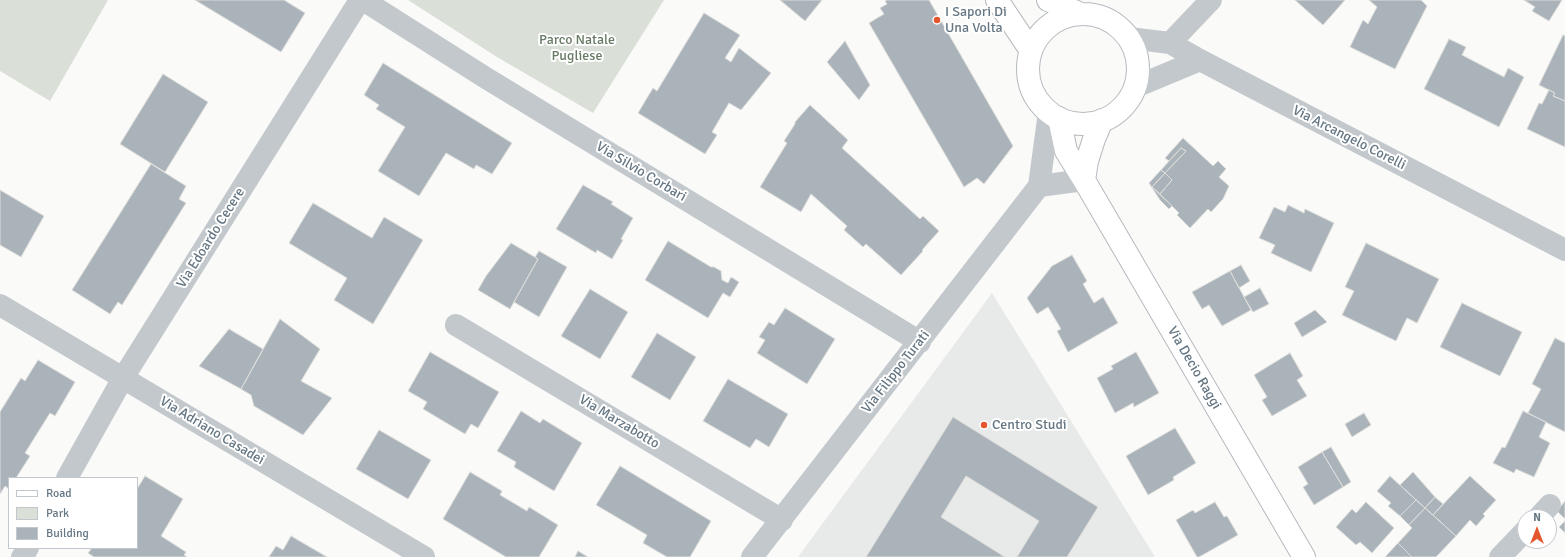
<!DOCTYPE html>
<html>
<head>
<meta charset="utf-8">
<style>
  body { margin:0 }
  #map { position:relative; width:1565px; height:557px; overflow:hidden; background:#fafaf8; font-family:Signika,sans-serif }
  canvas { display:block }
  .legend { position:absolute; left:8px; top:477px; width:130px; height:72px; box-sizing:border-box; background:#fff; border:1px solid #c1c8cd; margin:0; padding:5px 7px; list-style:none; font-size:12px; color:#657683 }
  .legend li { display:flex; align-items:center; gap:8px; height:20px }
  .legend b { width:20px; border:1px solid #c1c8cd }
  .north { position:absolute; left:1517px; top:509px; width:40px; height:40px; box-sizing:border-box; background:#fff; border:1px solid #c1c8cd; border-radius:50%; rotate:0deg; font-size:11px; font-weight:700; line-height:16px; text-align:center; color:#657683 }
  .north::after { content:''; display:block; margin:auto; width:14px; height:18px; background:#e4572e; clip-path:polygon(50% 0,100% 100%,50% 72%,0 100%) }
</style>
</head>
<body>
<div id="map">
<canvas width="1565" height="557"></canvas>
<ul class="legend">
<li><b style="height:5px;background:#fff"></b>Road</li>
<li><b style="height:11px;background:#dadfd7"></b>Park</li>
<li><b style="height:11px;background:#aab3b9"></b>Building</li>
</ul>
<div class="north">N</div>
</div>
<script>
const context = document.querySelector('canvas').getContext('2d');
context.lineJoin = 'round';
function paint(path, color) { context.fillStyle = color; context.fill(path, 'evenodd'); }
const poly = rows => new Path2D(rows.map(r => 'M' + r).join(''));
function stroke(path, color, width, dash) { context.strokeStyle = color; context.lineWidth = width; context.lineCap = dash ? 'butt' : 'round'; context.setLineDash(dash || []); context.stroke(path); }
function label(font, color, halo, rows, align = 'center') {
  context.font = font + ' Signika,sans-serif'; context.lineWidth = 4; context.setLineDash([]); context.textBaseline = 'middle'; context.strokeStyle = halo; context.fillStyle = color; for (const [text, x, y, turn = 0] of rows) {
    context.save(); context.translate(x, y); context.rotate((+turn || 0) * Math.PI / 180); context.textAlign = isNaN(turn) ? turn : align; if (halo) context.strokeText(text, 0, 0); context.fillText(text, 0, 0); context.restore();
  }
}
paint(poly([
  [992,293,1155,557,798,557]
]), '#e8e9e9');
paint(poly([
  [0,0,108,0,50,101,0,71],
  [408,0,664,0,593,113,497,57]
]), '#dadfd7');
const building = poly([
  [195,0,284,0,305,13,281,52,195,0],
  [780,0,822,0,805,21,780,0],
  [887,0,929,0,1013,146,984,184,977,178,964,187,869,23,884,14,880,8,887,4,885,1,887,0],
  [1295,0,1345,0,1323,25,1295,0],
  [1369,0,1421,0,1427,6,1395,69,1350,47,1363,20,1368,24,1377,7,1369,0],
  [1524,0,1562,0,1549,21,1532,11,1535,7,1524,0],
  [704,13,740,35,725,58,731,62,739,48,771,73,741,110,729,103,712,132,717,135,705,154,638,113,653,88,657,91,704,13],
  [1563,35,1565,36,1565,101,1553,96,1555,93,1539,85,1563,35],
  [1449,39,1466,47,1462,55,1504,77,1508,68,1524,77,1499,127,1424,89,1449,39],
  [845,41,870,85,859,100,827,62,845,41],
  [383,63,512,143,492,174,476,165,474,169,446,153,419,196,378,171,405,127,376,109,379,105,364,95,383,63],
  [163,74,208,102,165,172,120,144,163,74],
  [1549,90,1555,93,1553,96,1565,101,1565,147,1527,129,1539,103,1542,104,1549,90],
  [810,105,848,140,842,148,920,219,923,216,939,231,922,250,923,251,901,275,866,244,863,247,844,230,847,226,811,194,801,212,760,187,787,143,784,141,795,124,795,122,810,105],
  [1183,138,1213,166,1218,161,1226,169,1219,177,1229,186,1223,199,1211,212,1208,209,1190,228,1177,215,1179,213,1160,194,1172,180,1165,173,1186,151,1181,148,1169,161,1165,158,1183,138],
  [1181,148,1186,151,1165,173,1161,170,1181,148],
  [151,164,186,186,179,199,186,203,122,305,118,302,110,314,72,290,151,164],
  [1161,170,1165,173,1152,187,1172,206,1169,209,1160,200,1149,183,1161,170],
  [1165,173,1172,180,1160,194,1152,187,1165,173],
  [583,185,613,202,611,204,633,218,621,239,623,240,612,259,597,250,596,253,556,229,583,185],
  [0,190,44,216,21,257,0,245,0,190],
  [313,203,372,238,384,217,423,240,373,324,334,300,347,278,289,243,313,203],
  [1288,205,1304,213,1305,209,1334,223,1311,272,1271,253,1275,245,1259,238,1274,207,1285,212,1288,205],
  [668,241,711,267,714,267,721,271,722,280,728,283,731,277,739,282,730,297,723,293,708,318,645,280,668,241],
  [511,243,538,259,510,309,478,290,486,276,511,243],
  [1366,243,1439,279,1417,323,1407,318,1396,341,1342,315,1354,291,1345,287,1366,243],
  [539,251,567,267,539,317,514,302,538,259,535,257,539,251],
  [1072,255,1087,281,1083,284,1094,303,1103,297,1118,323,1068,352,1057,331,1061,329,1048,307,1037,314,1027,298,1052,266,1072,255],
  [1241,265,1250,281,1239,288,1230,271,1241,265],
  [1230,271,1251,310,1222,326,1209,305,1202,309,1192,292,1230,271],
  [1260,288,1269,304,1253,312,1244,297,1260,288],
  [590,289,628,312,600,359,561,336,590,289],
  [1462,303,1522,332,1500,376,1440,347,1462,303],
  [785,308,835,339,807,384,757,353,765,340,759,337,769,322,774,325,785,308],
  [1315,310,1327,322,1302,337,1294,323,1315,310],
  [280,319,320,349,301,381,332,398,303,435,254,406,251,395,241,389,280,319],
  [229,329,263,349,241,389,199,366,229,329],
  [657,333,696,357,670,400,631,377,657,333],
  [1555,338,1565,343,1565,432,1528,413,1541,389,1532,384,1555,338],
  [430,352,499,392,478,428,471,424,465,434,423,409,427,402,408,391,430,352],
  [1136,352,1159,393,1134,407,1133,403,1115,413,1097,378,1113,369,1111,366,1136,352],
  [1290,353,1303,376,1297,380,1307,396,1272,416,1262,400,1267,397,1254,375,1290,353],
  [38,360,75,382,55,416,50,413,25,453,30,456,16,478,9,478,9,489,5,486,0,494,0,412,21,378,25,381,38,360],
  [728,379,788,414,769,447,756,439,750,448,703,421,728,379],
  [521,411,540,423,543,419,582,443,554,491,514,467,516,462,497,451,521,411],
  [1523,411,1546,422,1539,437,1550,443,1534,477,1516,469,1514,473,1493,463,1502,447,1505,448,1523,411],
  [1364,413,1371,425,1352,437,1345,424,1364,413],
  [953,417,1098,507,1067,557,1017,557,1039,521,966,476,941,517,1005,557,866,557,953,417],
  [1175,428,1196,463,1173,477,1174,480,1148,495,1126,456,1175,428],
  [379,430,431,460,408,499,356,469,379,430],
  [1331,447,1351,482,1343,487,1322,452,1331,447],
  [1322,452,1343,487,1314,505,1303,487,1308,484,1298,467,1322,452],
  [620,466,711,521,690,557,667,557,643,543,647,535,596,505,620,466],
  [470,472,502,491,500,495,527,511,529,507,558,525,539,557,506,557,443,519,470,472],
  [1413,472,1435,497,1425,508,1400,485,1413,472],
  [145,476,183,499,161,536,186,552,184,555,187,557,94,557,88,553,92,548,137,548,137,489,145,476],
  [1390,476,1416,500,1400,516,1388,506,1391,503,1377,491,1390,476],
  [1470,476,1496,500,1483,514,1485,516,1476,526,1470,520,1456,536,1433,515,1470,476],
  [1435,497,1443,504,1433,515,1425,508,1435,497],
  [1416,500,1425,508,1409,525,1400,516,1416,500],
  [1565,501,1565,519,1557,511,1565,501],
  [1215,502,1224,517,1227,516,1238,535,1199,557,1197,557,1176,520,1193,510,1195,513,1215,502],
  [1366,502,1394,528,1372,553,1360,542,1356,545,1336,527,1352,509,1356,513,1366,502],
  [1425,508,1456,536,1436,557,1412,557,1398,543,1412,528,1409,525,1425,508],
  [1565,521,1565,533,1559,527,1565,521],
  [291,536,327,557,269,557,276,546,283,550,291,536],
  [1398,543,1412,557,1385,557,1398,543],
  [578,551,588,557,575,557,578,551]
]);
paint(building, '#aab3b9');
stroke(building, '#dcdcda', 1);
const major = poly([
  [997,0,1031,51],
  [1048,0,1081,14],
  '1028 69a55 55 0 1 1 110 0a55 55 0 1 1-110 0Z',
  [1059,118,1066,151,1084,180,1304,557],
  [1084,180,1087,161,1094,139,1102,120]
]);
stroke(major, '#b5babe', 24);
stroke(poly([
  [363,0,486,78,920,342],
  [1129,38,1170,43,1200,60,1565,250],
  [1170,43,1211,0],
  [1135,87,1200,60],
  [1039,186,1084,180],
  [0,305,424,557],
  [456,325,782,520],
  [67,478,123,378,360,0],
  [1539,517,1550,505],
  [22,557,28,548],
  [752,557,1039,186,1049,112],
  [1500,557,1525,531]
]), '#c3c8cc', 22);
stroke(major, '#fff', 22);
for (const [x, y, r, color] of [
  [937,20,4,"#e4572e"],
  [984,425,4,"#e4572e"]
]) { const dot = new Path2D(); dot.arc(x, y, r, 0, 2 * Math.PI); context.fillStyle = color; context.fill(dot); stroke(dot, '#fff', 1.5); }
label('14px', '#657683', '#fff', [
  ["I Sapori Di",945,12],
  ["Una Volta",945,28],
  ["Centro Studi",992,425]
], 'left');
label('14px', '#687a64', '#fff', [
  ["Parco Natale",577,40],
  ["Pugliese",577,56]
]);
label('14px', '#657683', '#fff', [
  ["Via Arcangelo Corelli",1349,138,27],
  ["Via Silvio Corbari",641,172,31],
  ["Via Edoardo Cecere",211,238,-58],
  ["Via Decio Raggi",1194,368,60],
  ["Via Filippo Turati",896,372,-52],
  ["Via Marzabotto",619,422,31],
  ["Via Adriano Casadei",212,431,31]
]);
</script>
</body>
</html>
